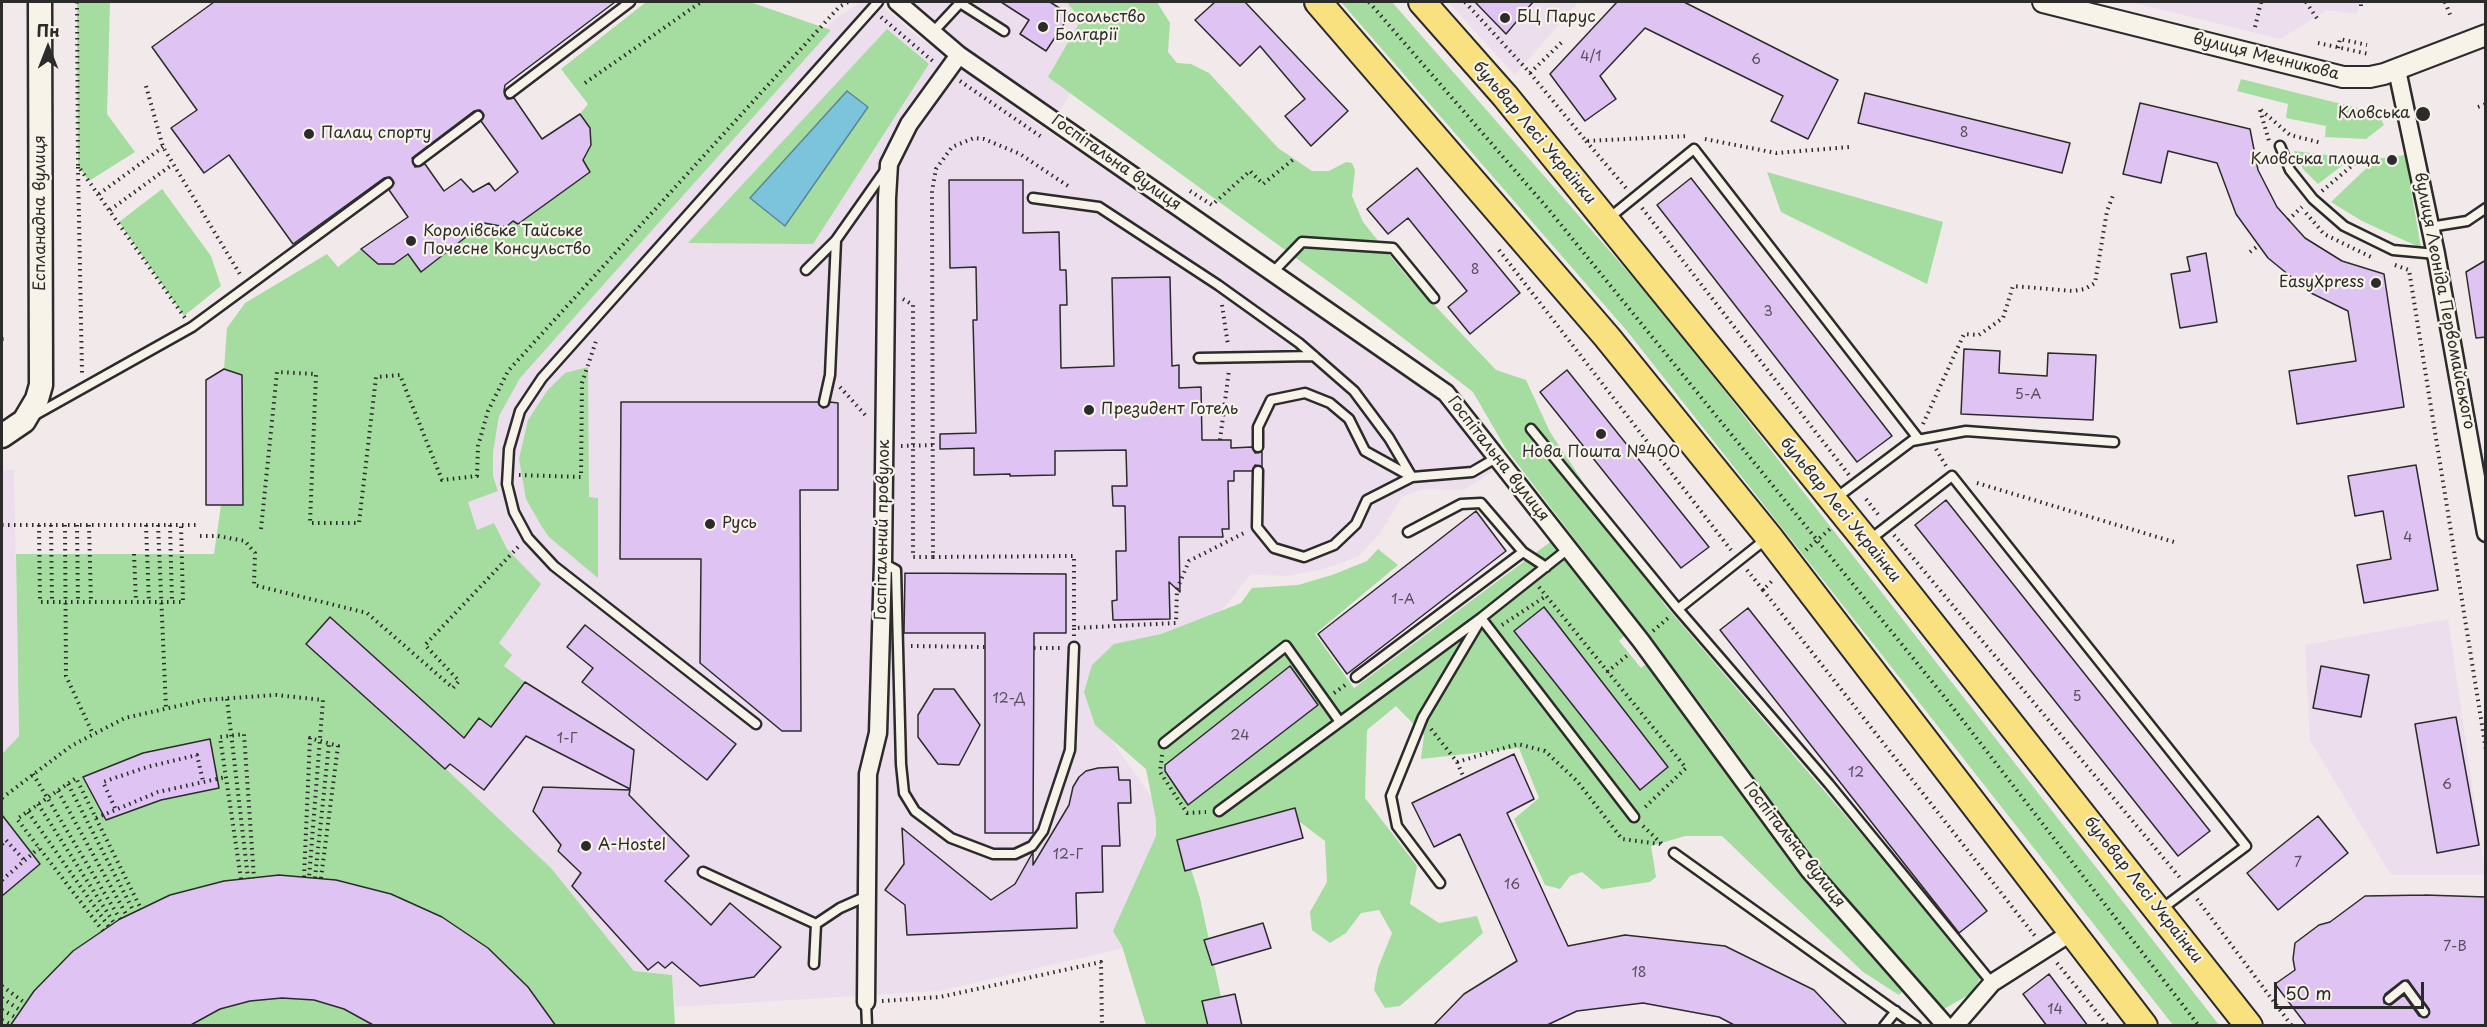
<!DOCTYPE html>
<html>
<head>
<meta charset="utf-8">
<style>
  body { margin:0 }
  #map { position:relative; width:2487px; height:1027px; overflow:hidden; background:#f2e9ea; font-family:"Playpen Sans",sans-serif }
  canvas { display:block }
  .frame { position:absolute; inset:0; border:3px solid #2b2b2b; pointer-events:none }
  .north { position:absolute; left:18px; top:18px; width:60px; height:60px; -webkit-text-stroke:4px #f7f3e8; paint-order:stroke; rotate:0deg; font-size:16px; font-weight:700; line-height:24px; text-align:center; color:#2b2b2b }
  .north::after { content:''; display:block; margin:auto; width:21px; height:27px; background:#2b2b2b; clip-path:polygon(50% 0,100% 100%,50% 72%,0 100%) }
  .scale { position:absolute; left:2274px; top:982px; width:150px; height:27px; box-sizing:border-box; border:3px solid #2b2b2b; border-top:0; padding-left:8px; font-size:18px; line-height:21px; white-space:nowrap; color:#2b2b2b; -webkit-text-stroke:4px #f7f3e8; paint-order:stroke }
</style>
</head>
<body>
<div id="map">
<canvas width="2487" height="1027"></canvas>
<div class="frame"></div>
<div class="north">Пн</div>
<div class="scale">50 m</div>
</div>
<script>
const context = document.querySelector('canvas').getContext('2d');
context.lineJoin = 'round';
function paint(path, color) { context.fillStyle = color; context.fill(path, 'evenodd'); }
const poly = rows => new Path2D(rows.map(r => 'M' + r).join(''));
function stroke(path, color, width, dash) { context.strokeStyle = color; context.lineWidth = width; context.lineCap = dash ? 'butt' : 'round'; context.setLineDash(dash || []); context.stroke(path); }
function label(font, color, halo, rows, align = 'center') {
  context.font = font + ' "Playpen Sans",sans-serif'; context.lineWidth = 4.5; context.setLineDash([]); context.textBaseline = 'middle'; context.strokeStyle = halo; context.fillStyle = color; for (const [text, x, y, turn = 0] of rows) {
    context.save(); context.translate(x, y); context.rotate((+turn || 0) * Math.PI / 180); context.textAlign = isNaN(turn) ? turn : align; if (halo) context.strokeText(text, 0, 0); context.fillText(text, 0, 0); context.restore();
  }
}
paint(poly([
  [862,2,878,2,912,32,1031,120,1445,400,1498,468,1464,490,1423,489,1402,497,1380,533,1359,556,1325,569,1285,576,1251,574,1223,609,1192,629,1105,708,1112,741,1169,822,1192,932,939,991,675,1007,672,975,634,971,551,868,445,769,461,378,835,19],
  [909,2,1129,2,1058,113,969,55],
  [1448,2,1578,2,1515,75],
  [2131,2,2360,2,2357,14,2328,10,2280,39],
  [2,470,14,470,19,736,2,754],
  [2448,619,2485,875,2391,875,2310,740,2305,645]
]), '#ecdeec');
paint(poly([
  [77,2,110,2,107,114,135,152,89,181,78,166],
  [646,2,750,2,831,30,520,378,499,416,493,452,493,476,498,491,468,502,477,530,494,523,507,549,541,584,499,643,512,655,504,666,525,682,491,727,479,718,464,737,469,743,446,769,551,868,634,971,672,975,675,1025,2,1025,2,754,19,736,16,554,214,554,221,505,243,505,242,375,224,369,227,328,245,303,327,254,338,267,361,249,378,264,394,264,408,254,421,272,479,227,484,212,494,225,506,227,513,221,518,224,590,172,583,160,591,145,590,128,580,114,588,104,561,69],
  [1067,2,1157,2,1170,23,1168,52,1177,63,1191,64,1209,73,1278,148,1312,171,1329,171,1346,162,1352,163,1355,170,1352,196,1363,222,1404,273,1496,370,1526,380,1550,432,1665,605,1982,975,1972,993,1944,1009,1820,869,1710,716,1506,449,1473,392,1355,301,1048,77,1081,20],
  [1341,2,1392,2,1663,312,2219,1025,2173,1025,1627,331],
  [887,29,929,64,813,244,688,243],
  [2241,79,2378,113,2384,125,2366,139,2325,137,2326,126,2286,118,2288,104,2237,91],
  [2294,151,2352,158,2318,184,2303,169],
  [2405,155,2421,248,2362,221,2331,202,2376,159],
  [1767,172,1943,222,1927,284,1781,212],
  [162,189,211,256,221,286,184,316,119,222],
  [588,367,589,497,598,498,598,578,549,537,542,527,526,499,519,459,528,420,547,391,565,373],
  [1553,540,1627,633,1619,641,1641,668,1649,662,1906,988,1899,995,1863,972,1722,836,1685,836,1651,846,1656,877,1650,882,1602,889,1582,872,1570,876,1560,889,1545,885,1514,819,1539,798,1519,748,1421,759,1424,735,1396,706,1367,730,1365,798,1417,866,1410,904,1439,923,1477,916,1483,933,1400,1006,1385,1008,1374,990,1378,968,1392,933,1379,910,1361,913,1346,933,1330,943,1312,930,1310,912,1327,882,1325,841,1300,822,1220,845,1188,859,1200,898,1227,1025,1146,1025,1122,946,1113,931,1156,836,1156,820,1146,769,1095,725,1084,692,1092,665,1114,644,1161,634,1241,603,1252,588,1298,585,1332,575,1367,561,1378,549,1398,565,1315,634,1354,688]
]), '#a5dda1');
const water = poly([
  [847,91,868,107,785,226,750,198,847,91]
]);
paint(water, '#7bc4dc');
stroke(water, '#5b8795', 1.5);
const building = poly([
  [214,2,615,2,505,85,504,91,507,99,514,98,542,139,580,114,590,128,591,145,583,160,590,172,518,224,513,221,506,227,484,223,421,272,408,254,394,264,378,264,361,249,408,217,389,190,394,183,390,177,384,178,293,244,229,155,204,173,171,128,197,110,152,47,214,2],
  [480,110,484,115,481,121,518,172,495,191,489,183,473,192,461,179,444,191,425,164,415,167,412,158,474,111,480,110],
  [1001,2,1050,2,1070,15,1046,51,1020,34,1029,20,1001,2],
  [1215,2,1245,2,1348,111,1311,146,1285,116,1305,99,1260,46,1240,66,1195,20,1215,2],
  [1475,2,1533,2,1506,34,1475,2],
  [1617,2,1684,2,1838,80,1808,139,1771,121,1783,96,1645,28,1600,76,1616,99,1585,121,1550,74,1617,2],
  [1865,93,2070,143,2062,173,1858,123,1865,93],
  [2140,103,2250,129,2258,170,2277,207,2305,238,2342,261,2384,274,2404,407,2297,424,2289,371,2356,361,2348,311,2311,293,2268,258,2236,214,2217,163,2168,151,2161,183,2123,174,2140,103],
  [1417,168,1520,293,1470,334,1448,307,1467,291,1408,218,1388,234,1367,209,1417,168],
  [1691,178,1892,436,1857,462,1657,205,1691,178],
  [949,180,1023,180,1023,233,1059,232,1060,270,1066,270,1067,305,1060,305,1061,368,1114,366,1112,278,1170,277,1172,366,1179,365,1179,388,1201,387,1202,440,1231,440,1231,448,1252,447,1255,453,1262,452,1262,467,1255,465,1252,471,1234,471,1234,481,1228,481,1229,529,1222,529,1223,537,1179,537,1180,592,1169,582,1170,619,1113,620,1112,601,1117,600,1116,551,1126,551,1125,506,1113,506,1112,486,1127,486,1126,450,1055,451,1055,475,1010,476,1010,474,974,475,974,448,940,449,940,434,976,433,973,320,977,320,976,267,950,268,949,180],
  [2206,253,2217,322,2180,328,2171,274,2190,271,2187,257,2206,253],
  [2486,260,2486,337,2476,338,2466,272,2486,260],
  [1964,349,2000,351,1999,373,2047,376,2048,353,2096,355,2093,420,1961,414,1964,349],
  [224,369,242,375,243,505,206,505,206,380,224,369],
  [1567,370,1709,547,1681,568,1540,392,1567,370],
  [621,402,818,402,823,408,830,402,838,403,838,490,800,490,801,731,782,731,700,663,701,559,620,559,621,402],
  [2416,465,2438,590,2364,603,2357,565,2391,559,2383,511,2355,516,2348,476,2416,465],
  [1946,500,2210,831,2178,856,1915,525,1946,500],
  [1476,511,1506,551,1347,674,1318,634,1476,511],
  [905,573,1066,574,1066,633,1034,633,1033,833,985,833,985,633,904,633,905,573],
  [1544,607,1668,767,1640,790,1514,631,1544,607],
  [1748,608,1987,911,1959,933,1720,630,1748,608],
  [330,617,464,738,479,718,491,727,525,682,634,750,630,789,526,736,484,790,450,764,445,769,306,644,330,617],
  [585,625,736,744,707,780,582,682,593,668,567,647,585,625],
  [1290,666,1318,705,1188,805,1165,771,1165,765,1290,666],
  [2321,666,2369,675,2361,717,2313,708,2321,666],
  [934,689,954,689,980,725,959,765,938,764,918,737,918,715,934,689],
  [2456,717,2479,845,2437,853,2415,724,2456,717],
  [210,739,219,788,161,800,106,820,83,777,143,753,210,739],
  [1514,754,1534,799,1507,813,1568,946,1625,935,1725,946,1814,990,1848,1026,1736,1026,1719,1017,1643,1003,1577,1011,1545,1026,1433,1026,1464,994,1517,961,1460,834,1434,847,1412,803,1514,754],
  [1118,767,1119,780,1130,780,1131,803,1118,803,1120,846,1102,846,1103,892,1076,893,1077,928,907,935,905,905,885,890,904,864,902,828,991,900,1015,884,1033,852,1033,865,1069,805,1073,787,1079,777,1086,771,1098,768,1118,767],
  [543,787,630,790,629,795,689,856,665,881,711,925,730,903,781,947,754,977,700,986,672,962,665,968,658,962,648,970,572,886,581,873,558,851,561,845,533,811,543,787],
  [1295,808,1303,838,1185,871,1177,840,1295,808],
  [2,815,40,864,2,896,2,815],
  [2318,816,2348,853,2278,910,2247,873,2318,816],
  [279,875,336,880,391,894,442,917,488,948,528,987,556,1026,375,1026,344,1009,314,1000,282,998,250,1001,220,1009,189,1026,10,1026,34,991,73,951,120,919,170,895,224,881,279,875],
  [2425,895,2486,897,2486,1026,2307,1026,2275,984,2295,970,2293,959,2295,943,2319,925,2330,922,2365,896,2425,895],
  [2408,980,2429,1009,2427,1017,2419,1016,2404,995,2391,1005,2384,1003,2385,994,2402,981,2408,980],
  [1263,923,1271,948,1212,965,1204,940,1263,923],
  [2049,974,2088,1026,2047,1026,2023,994,2049,974],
  [1235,994,1242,1026,1208,1026,1202,1001,1235,994]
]);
paint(building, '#dfc3f2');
stroke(building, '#2b2b2b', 1.5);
const service = poly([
  [933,32,960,3,1004,31],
  [510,93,630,2],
  [2280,146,2290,170,2313,199,2344,226,2393,250,2436,254],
  [418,161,478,116],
  [1033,198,1099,207,1218,285,1299,343,1354,391,1389,438,1412,477,1472,472,1496,458],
  [1609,218,1694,149,1917,437,1836,498],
  [2430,227,2467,221,2486,208],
  [806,270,836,240,886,169],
  [1273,272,1302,242,1393,248,1434,298],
  [1199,358,1314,356],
  [824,402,830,375,836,240],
  [35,415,192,327,388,183],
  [1531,429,1678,609,1829,784,1992,983],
  [1912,441,1966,431,2114,442],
  [1258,447,1258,427,1271,400,1305,393,1330,403,1349,419,1365,451,1412,477,1367,500,1356,524,1334,545,1304,557,1274,548,1257,527,1258,471],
  [1408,532,1461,504,1481,503,1523,552],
  [1868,541,1952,476,2246,846,2160,910],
  [883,563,896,570,901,764,904,793,915,811,951,838,993,854,1015,854,1032,846,1043,831,1070,750,1074,647],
  [1678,609,1766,539],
  [1481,618,1634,817],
  [1356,677,1523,552,1546,567],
  [756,724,554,566,528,538,514,512,507,484,509,449,520,411,542,378,878,2],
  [1164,743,1286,646,1340,722],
  [1219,811,1481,618,1568,549],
  [1674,853,1916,1026],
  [703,872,816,924,840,908,867,896],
  [1440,883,1397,826,1391,796,1423,717,1480,621],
  [814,964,816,924],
  [2389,999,2405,986,2424,1012],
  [866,1002,867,1026],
  [1884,1026,1896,1011]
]);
const minor = poly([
  [897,2,959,55,1446,393,1641,641,1809,870,1946,1026],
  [2397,70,2436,254,2486,533],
  [866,1002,868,774,878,733,883,563,887,198,889,164,909,124,959,55],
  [1955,1026,1992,983,2072,932]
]);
const tertiary = poly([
  [2043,2,2343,77,2370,77,2384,74,2486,35]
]);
const secondary = poly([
  [2,436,24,421,37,399,41,385,40,2]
]);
const primary = poly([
  [1318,2,1607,337,1769,537,2144,1026],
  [1422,2,1505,96,1867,542,2249,1026]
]);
stroke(service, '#2b2b2b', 13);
stroke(minor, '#2b2b2b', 21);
stroke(tertiary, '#2b2b2b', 24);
stroke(secondary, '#2b2b2b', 27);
stroke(primary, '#2b2b2b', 30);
stroke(poly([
  [77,2,78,166,185,318],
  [1369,2,1549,210,1947,700,2199,1026],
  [1465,2,1530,73,1586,141,1688,136],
  [2306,2,2318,20],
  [2445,2,2451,17],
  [2361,6,2361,2],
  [881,17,935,63],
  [2255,27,2261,2],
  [2318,43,2369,54],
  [2338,48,2340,39,2367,45],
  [1530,73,1564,40],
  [960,81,1043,138],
  [585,83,701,2],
  [146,86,163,147,241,276],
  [2478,107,2486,104],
  [2260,110,2269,141],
  [2261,110,2290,135,2322,143],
  [1705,139,1776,153,1850,147],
  [1586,141,1626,188],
  [78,167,82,373],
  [1190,191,1212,205,1250,171,1263,184,1295,158],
  [2322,191,2367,153],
  [99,194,163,147],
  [1642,208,1849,475],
  [110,210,173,164],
  [2306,213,2324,234,2373,258],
  [2288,220,2302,207],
  [1499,250,1731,550],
  [2250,252,2259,245],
  [2395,265,2409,270,2486,750],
  [903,299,913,305,913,557,933,557,932,191,936,169,952,147,974,138,984,139,1020,154,1071,188],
  [1222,305,1228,345],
  [2,339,7,339],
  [840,387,867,417],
  [1923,424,1964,334,1979,335,2003,318,2013,286,2073,291,2085,289,2095,283,2107,211,2114,193],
  [1220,440,1229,370],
  [901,446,933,445],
  [1936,449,1946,466],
  [519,475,581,477,582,383,596,341],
  [1977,483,2174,542],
  [1866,499,1880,517],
  [2,525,200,525],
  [39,525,40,602,183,602,181,525],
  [51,525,52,602],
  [65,525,66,676,93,734],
  [77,525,78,602],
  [89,525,91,602],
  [146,525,149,602],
  [158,525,166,709],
  [170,525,172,602],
  [261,529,277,372,316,374,310,523,359,523,376,377,400,375,442,480,477,476,478,446,488,411,508,371,839,7,848,2],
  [1894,535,2181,879],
  [200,536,218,536,245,541,255,553,254,585,367,613,453,688,459,681,425,645,518,547],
  [1806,550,1830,529],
  [134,554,136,602],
  [933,557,1074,556,1074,628],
  [1747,570,1763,590,1774,579],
  [1539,587,1686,768,1643,809],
  [1763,590,2035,936],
  [1502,625,1546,596],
  [1653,631,1668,618],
  [1074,636,1074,628,1176,623,1177,589,1189,561,1246,532],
  [911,646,985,647],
  [1034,648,1061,648],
  [1607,672,1629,654],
  [1334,693,1348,683],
  [227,699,248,878],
  [1431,729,1457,762,1464,778],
  [1162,755,1160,772,1187,813,1206,812],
  [1457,762,1518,744,1545,751,1577,781,1622,839,1660,844],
  [33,774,120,919],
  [68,784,134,912],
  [58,791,127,916],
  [2,798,71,746,125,718,204,700,276,695,323,700,309,878],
  [38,804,114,923],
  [115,808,103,782,147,767,197,755,203,781],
  [28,812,109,927],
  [96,818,158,792,226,777],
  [1643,826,1664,846],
  [2,844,6,840,24,860],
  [304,877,310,738,338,746,321,878],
  [315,878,329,744],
  [241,879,220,737,244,734,254,878],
  [2,880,39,848],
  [2197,899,2292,1026],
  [103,931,17,819,76,778,141,909],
  [2057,963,2108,1026],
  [2,986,25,1003],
  [2,998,20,1010],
  [882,1001,940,997,1101,962,1102,1026],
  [2,1010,15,1017],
  [2,1020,10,1024]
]), '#2b2b2b', 4, [1.5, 4.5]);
stroke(service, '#f7f3e8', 8);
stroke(minor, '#f7f3e8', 16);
stroke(tertiary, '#f7f3e8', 20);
stroke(secondary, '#f7f3e8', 22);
stroke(primary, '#fae180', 26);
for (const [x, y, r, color] of [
  [1505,18,6,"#2b2b2b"],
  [1043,27,6,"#2b2b2b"],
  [2423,114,8,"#2b2b2b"],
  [309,134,6,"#2b2b2b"],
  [2392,160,6,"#2b2b2b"],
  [411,241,6,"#2b2b2b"],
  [2376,283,6,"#2b2b2b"],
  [1089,410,6,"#2b2b2b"],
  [1601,434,6,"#2b2b2b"],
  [710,524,6,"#2b2b2b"],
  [586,846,6,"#2b2b2b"]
]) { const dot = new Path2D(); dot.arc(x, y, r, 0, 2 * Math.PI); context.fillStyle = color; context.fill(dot); stroke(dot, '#f7f3e8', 2); }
label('14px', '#58515d', null, [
  ["4/1",1591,57],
  ["6",1756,60],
  ["8",1964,133],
  ["8",1475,270],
  ["3",1768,312],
  ["5-А",2028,395],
  ["4",2408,538],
  ["1-А",1403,600],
  ["5",2077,697],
  ["12-Д",1009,699],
  ["24",1240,736],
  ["1-Г",567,739],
  ["12",1856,773],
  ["6",2447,785],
  ["12-Г",1068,855],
  ["7",2298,863],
  ["16",1512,885],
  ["7-В",2455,947],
  ["18",1639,973],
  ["14",2055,1010]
]);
label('16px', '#2b2b2b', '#f7f3e8', [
  ["Посольство",1055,18],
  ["Болгарії",1055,36],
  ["БЦ Парус",1517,18],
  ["Кловська",2410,114,"right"],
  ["Палац спорту",321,134],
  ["Кловська площа",2380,160,"right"],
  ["Королівське Тайське",423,232],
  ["Почесне Консульство",423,250],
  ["EasyXpress",2364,283,"right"],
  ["Президент Готель",1101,410],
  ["Нова Пошта №400",1601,453,"center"],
  ["Русь",722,524],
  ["A-Hostel",598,846]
], 'left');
label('16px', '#2b2b2b', '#f7f3e8', [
  ["вулиця Мечникова",2266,57,14],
  ["бульвар Лесі Українки",1534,133,50],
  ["Госпітальна вулиця",1116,163,35],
  ["Еспланадна вулиця",41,213,-90],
  ["вулиця Леоніда Первомайського",2444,301,79],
  ["Госпітальна вулиця",1498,459,52],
  ["бульвар Лесі Українки",1840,510,51],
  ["Госпітальний провулок",883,530,-89],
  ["Госпітальна вулиця",1794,845,52],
  ["бульвар Лесі Українки",2143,890,52]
]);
</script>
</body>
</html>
